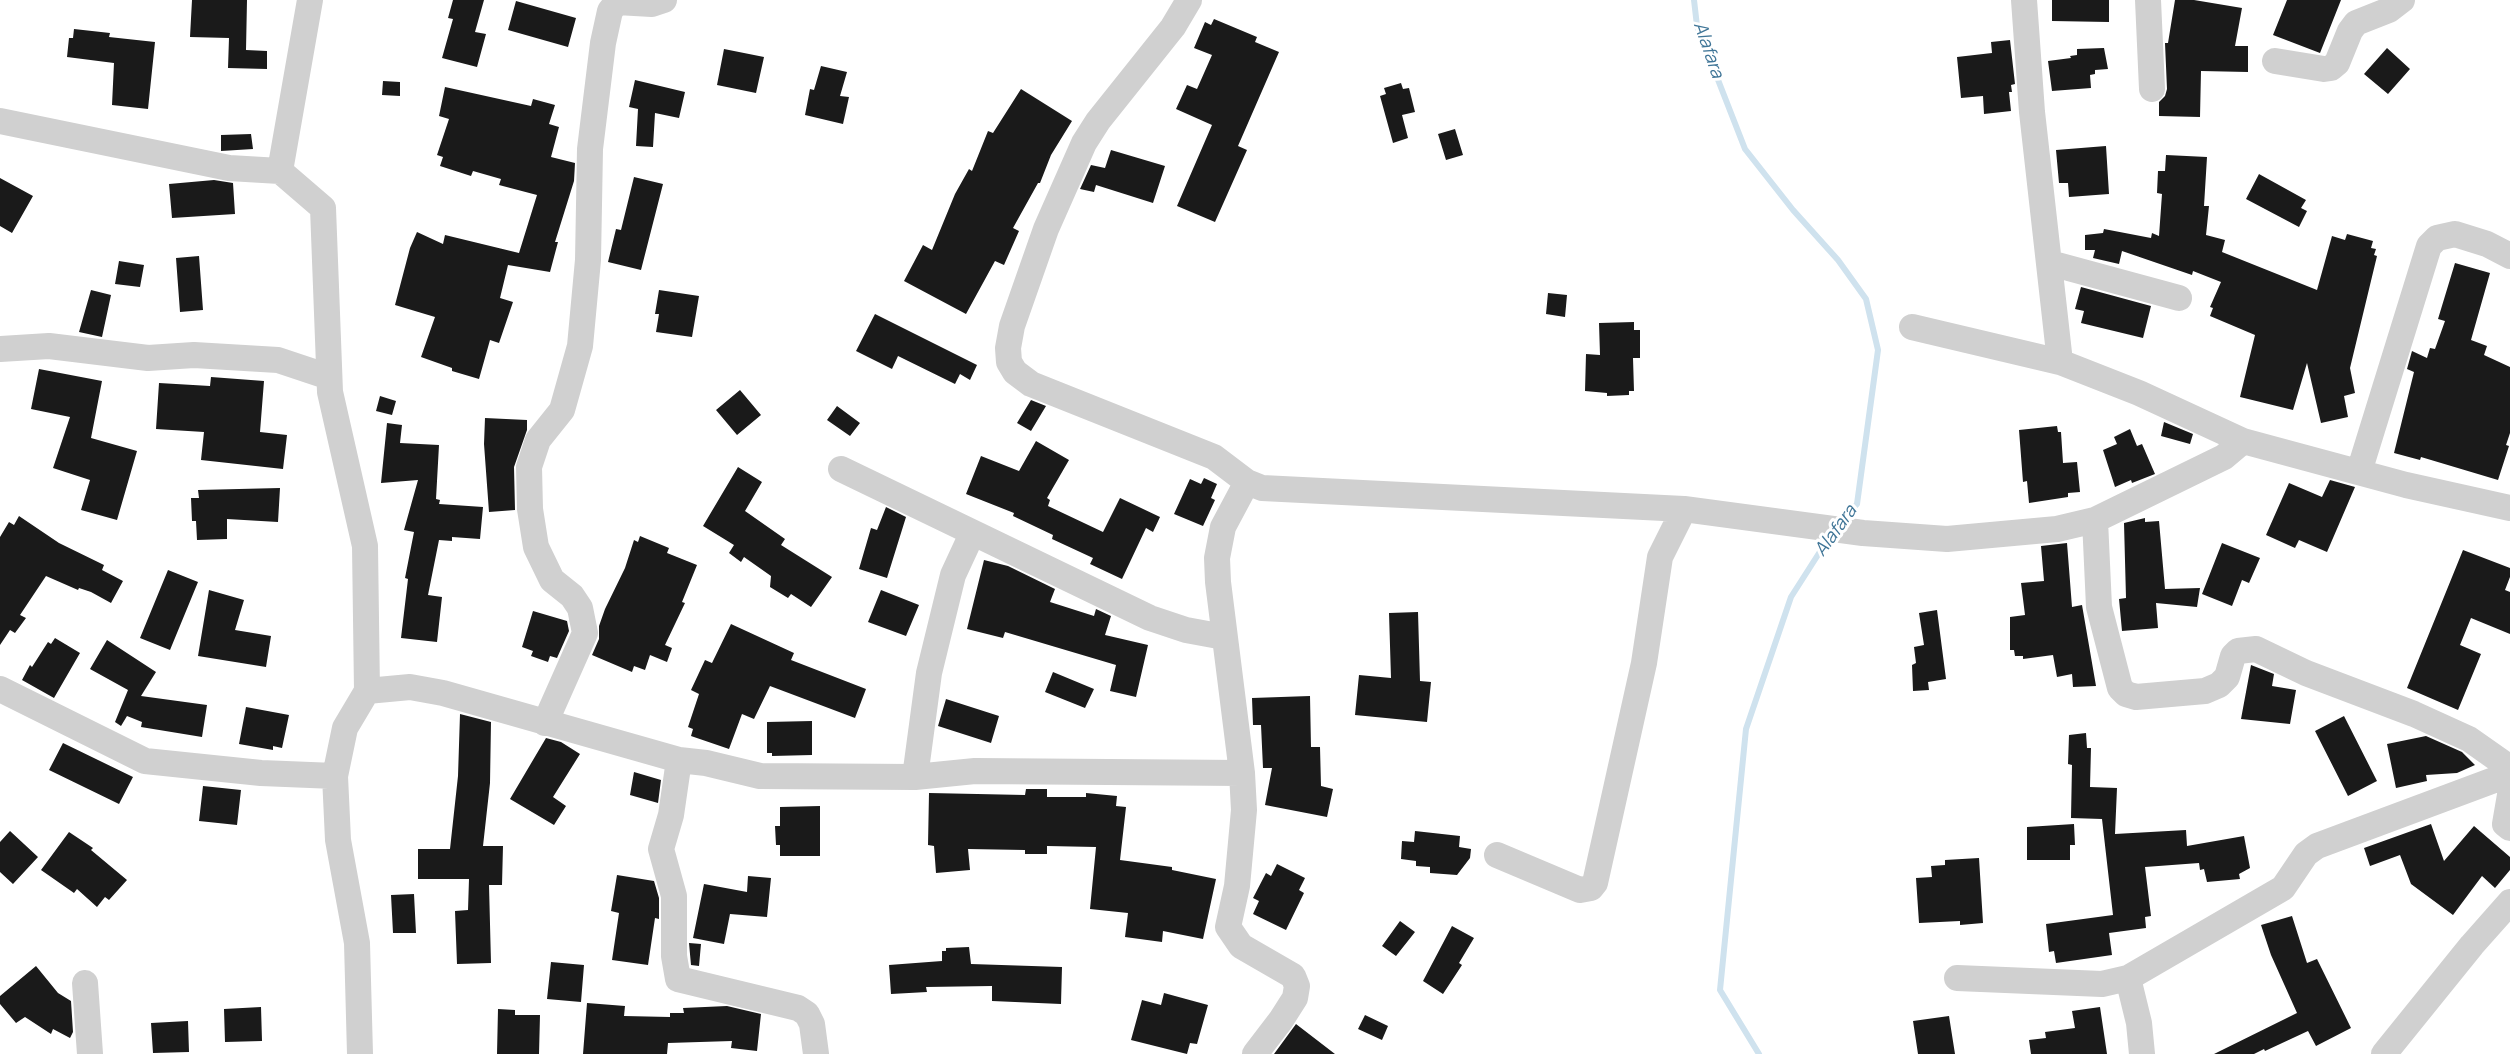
<!DOCTYPE html>
<html>
<head>
<meta charset="utf-8">
<style>
  body { margin:0 }
  canvas { display:block; background:#fff }
</style>
</head>
<body>
<canvas width="2510" height="1054"></canvas>
<script>
const context = document.querySelector('canvas').getContext('2d');
context.lineJoin = 'round';
const poly = rows => new Path2D(rows.map(r => 'M' + r).join(''));
function stroke(path, color, width, dash) { context.strokeStyle = color; context.lineWidth = width; context.lineCap = dash ? 'butt' : 'round'; context.setLineDash(dash || []); context.stroke(path); }
function paint(path, color) { context.fillStyle = color; context.fill(path, 'evenodd'); }
function label(font, color, halo, rows, align = 'center') {
  context.font = font + ' Manrope,sans-serif'; context.lineWidth = 6; context.setLineDash([]); context.textBaseline = 'middle'; context.strokeStyle = halo; context.fillStyle = color; for (const [text, x, y, turn = 0] of rows) {
    context.save(); context.translate(x, y); context.rotate((+turn || 0) * Math.PI / 180); context.textAlign = isNaN(turn) ? turn : align; if (halo) context.strokeText(text, 0, 0); context.fillText(text, 0, 0); context.restore();
  }
}
stroke(poly([
  [1694,0,1697,26,1745,149,1793,210,1838,260,1866,299,1878,350,1857,504,1840,523],
  [1759,1054,1720,990,1746,729,1791,597,1830,536]
]), '#cfe2ee', 6);
paint(poly([
  [192,0,247,0,246,50,267,51,267,69,228,68,229,38,190,37],
  [453,0,484,0,475,32,486,34,477,67,442,58,453,19,448,18],
  [2052,0,2109,0,2109,22,2052,21],
  [2175,0,2194,0,2242,8,2235,46,2248,46,2248,72,2201,71,2200,117,2159,116,2159,102,2165,96,2167,89,2165,43,2168,43],
  [2287,0,2341,0,2320,53,2273,35],
  [516,1,576,18,568,47,508,30],
  [1214,19,1257,37,1255,42,1279,52,1238,146,1247,150,1215,222,1177,206,1212,125,1176,109,1187,85,1197,89,1212,55,1194,48,1205,22,1211,25],
  [74,29,110,33,109,37,155,42,148,109,112,105,114,63,67,57,69,38,73,38],
  [2010,40,2015,84,2011,85,2012,92,2009,92,2011,111,1984,114,1983,96,1961,98,1957,57,1992,53,1991,42],
  [2104,48,2108,69,2095,70,2095,74,2090,75,2091,88,2052,91,2048,61,2071,58,2070,56,2077,55,2077,49],
  [2387,48,2410,69,2388,94,2364,74],
  [724,49,764,57,756,93,717,85],
  [821,66,847,72,840,96,849,97,843,124,805,115,810,89,814,90],
  [635,80,685,92,679,118,655,113,653,147,636,146,638,109,629,107],
  [383,81,400,82,400,96,382,95],
  [1401,83,1403,89,1409,88,1415,112,1402,115,1408,138,1393,143,1380,96,1386,94,1384,88],
  [445,87,531,106,533,99,555,105,549,124,559,127,551,157,575,163,574,181,555,242,558,242,550,272,508,265,500,298,513,302,499,343,490,340,479,379,452,371,452,368,421,357,435,317,395,305,410,248,417,232,443,244,445,235,519,253,537,195,499,185,501,179,473,171,471,176,440,166,443,157,437,155,449,119,439,116],
  [1021,89,1072,121,1051,155,1040,183,1038,183,1013,228,1019,231,1004,265,995,261,966,314,904,281,923,245,932,250,955,194,969,169,972,171,988,131,993,133],
  [1455,129,1463,155,1446,160,1438,134],
  [251,134,253,149,221,151,221,135],
  [2106,146,2109,194,2069,197,2068,183,2059,183,2056,150],
  [1111,150,1165,166,1153,203,1096,185,1094,192,1080,189,1091,165,1105,168],
  [2166,155,2207,157,2204,206,2209,206,2206,235,2225,240,2222,252,2317,290,2332,236,2345,240,2347,234,2373,241,2371,248,2376,249,2374,255,2377,256,2350,368,2355,393,2344,396,2348,417,2321,423,2307,363,2293,410,2240,397,2255,335,2210,316,2213,308,2210,307,2221,282,2193,271,2192,275,2122,251,2119,264,2093,258,2095,250,2085,250,2085,235,2103,233,2104,229,2151,238,2152,233,2159,236,2162,194,2157,193,2158,171,2165,171],
  [2259,174,2306,200,2301,208,2307,211,2299,227,2246,199],
  [634,177,663,184,641,270,608,262,616,229,621,230],
  [0,178,33,196,12,233,0,226],
  [214,180,233,183,235,214,172,218,169,184],
  [199,256,203,310,180,312,176,258],
  [119,261,144,265,140,287,115,284],
  [2455,263,2490,273,2471,340,2487,346,2484,355,2510,367,2510,433,2506,445,2509,446,2498,480,2421,457,2420,460,2394,453,2414,372,2407,369,2412,351,2427,358,2430,348,2435,349,2445,321,2438,319],
  [2081,287,2151,306,2143,338,2081,323,2084,311,2075,309],
  [91,290,111,295,102,337,79,332],
  [659,290,699,296,692,337,656,332,659,314,655,314],
  [1548,293,1567,295,1565,317,1546,314],
  [875,314,977,365,970,380,960,374,955,384,898,356,892,369,856,351],
  [1634,322,1634,330,1640,330,1640,358,1633,358,1634,391,1629,391,1629,395,1607,396,1607,393,1585,391,1586,354,1600,355,1599,323],
  [39,369,102,381,91,438,137,451,117,520,81,510,90,480,53,468,70,417,31,409],
  [211,377,264,381,260,432,287,435,283,469,201,460,204,432,156,429,159,383,210,386],
  [740,390,761,415,737,435,716,410],
  [380,396,396,401,392,415,376,411],
  [1031,400,1046,406,1031,431,1017,423],
  [837,406,860,423,850,436,827,420],
  [485,418,527,420,527,430,514,467,515,510,489,512,484,444],
  [2164,422,2193,434,2190,444,2161,436],
  [387,423,402,425,400,443,439,445,436,499,440,500,439,504,483,507,480,539,452,537,452,541,439,540,428,595,442,597,437,642,401,638,408,579,405,578,414,532,404,530,418,480,381,483],
  [2057,426,2058,432,2061,432,2063,463,2077,462,2080,492,2068,493,2068,497,2029,503,2027,481,2023,482,2019,430],
  [2130,429,2137,446,2142,444,2155,474,2132,483,2131,480,2115,487,2103,450,2117,444,2114,437],
  [1036,441,1069,460,1047,498,1050,500,1048,506,1103,532,1120,498,1160,517,1153,532,1146,528,1122,579,1090,564,1093,558,1052,539,1053,535,1013,516,1014,513,966,494,981,456,1019,471],
  [738,467,762,482,745,511,785,539,781,545,832,577,811,607,791,594,788,598,770,587,771,576,744,557,741,562,729,553,734,545,703,526],
  [1204,478,1217,484,1211,498,1215,500,1203,526,1174,514,1190,479,1201,484],
  [2330,480,2355,487,2327,552,2299,540,2295,548,2266,535,2289,483,2322,497],
  [280,488,278,522,227,519,227,539,197,540,196,521,192,521,191,498,199,498,198,490],
  [886,507,906,517,887,578,859,569,871,528,877,530],
  [19,516,59,543,104,565,102,570,123,581,111,603,91,592,79,588,78,590,46,576,20,615,26,618,15,633,10,630,0,645,0,537,9,522,14,525],
  [2145,518,2145,522,2159,521,2165,589,2200,588,2197,607,2156,603,2158,628,2122,631,2119,599,2126,598,2124,523],
  [640,536,669,548,667,553,697,565,682,602,685,603,665,645,672,648,667,662,650,655,645,670,634,666,632,672,592,655,599,639,599,626,605,609,625,568,634,540,638,542],
  [2067,543,2072,607,2082,605,2096,686,2073,687,2072,674,2057,677,2053,655,2023,659,2023,656,2015,656,2014,650,2010,650,2010,617,2025,615,2021,583,2044,581,2041,546],
  [2222,543,2260,558,2249,583,2242,580,2232,606,2202,594],
  [2463,550,2510,568,2510,577,2505,590,2510,592,2510,634,2471,618,2460,645,2481,654,2458,710,2407,688],
  [984,560,1008,566,1055,589,1050,602,1094,616,1096,609,1111,616,1105,635,1148,645,1136,697,1110,691,1116,665,1005,632,1003,638,967,629],
  [168,570,198,582,170,650,140,638],
  [209,590,244,600,235,630,271,636,266,667,198,656],
  [881,590,919,605,906,636,868,622],
  [1937,610,1946,679,1928,682,1929,690,1913,691,1912,665,1916,663,1914,647,1924,645,1919,613],
  [533,611,567,621,569,631,557,658,550,656,548,662,531,656,533,651,522,647],
  [1418,612,1420,681,1431,682,1427,722,1355,715,1359,675,1391,678,1389,613],
  [731,624,794,653,791,660,866,689,855,718,770,686,754,719,742,714,729,749,691,736,693,729,688,727,699,694,691,690,705,660,712,663],
  [55,638,80,653,54,698,22,680,30,665,32,667,48,642,51,644],
  [107,640,156,672,141,696,207,705,202,737,141,727,142,722,127,716,121,726,115,722,128,690,90,669],
  [2251,665,2274,674,2272,686,2296,690,2290,724,2241,719],
  [1053,672,1094,689,1085,708,1045,692],
  [1310,696,1311,747,1320,747,1321,786,1333,789,1327,817,1265,805,1272,768,1263,768,1261,725,1253,725,1252,698],
  [946,699,999,716,991,743,938,726],
  [246,707,289,715,282,748,273,746,273,750,239,744],
  [460,714,491,722,490,783,483,846,503,846,502,885,489,885,491,963,457,964,455,911,468,910,469,879,418,879,418,849,450,849,458,776],
  [2344,716,2377,781,2348,796,2315,731],
  [812,721,812,755,772,756,772,753,767,753,767,722],
  [2086,733,2087,748,2091,748,2090,787,2117,788,2115,834,2186,830,2187,846,2244,836,2250,868,2239,874,2240,879,2207,882,2204,869,2200,870,2199,863,2145,867,2151,916,2145,917,2146,928,2109,933,2112,955,2056,963,2054,951,2049,952,2046,924,2113,915,2102,819,2071,818,2072,765,2068,764,2069,735],
  [2426,736,2462,752,2475,765,2457,773,2426,775,2427,781,2396,788,2387,744],
  [546,738,561,742,580,754,553,797,566,806,554,825,510,799],
  [63,743,133,777,119,804,49,770],
  [634,772,661,780,658,803,630,795],
  [203,786,241,790,237,825,199,821],
  [1026,789,1047,789,1047,797,1086,797,1086,793,1117,796,1116,806,1126,807,1120,860,1172,867,1172,870,1216,879,1203,939,1163,931,1162,942,1125,937,1128,913,1090,909,1096,847,1047,846,1047,854,1025,854,1025,850,968,849,970,870,936,873,934,846,928,845,929,793,1025,795],
  [820,806,820,856,780,856,780,845,776,845,775,826,780,826,780,807],
  [2074,824,2075,845,2070,845,2070,860,2027,860,2027,827],
  [2431,824,2444,861,2474,826,2510,857,2510,870,2495,888,2482,876,2453,915,2411,884,2400,855,2370,866,2364,848],
  [10,831,38,857,13,884,0,872,0,842],
  [1415,831,1460,836,1459,847,1471,849,1470,858,1457,875,1430,873,1430,867,1416,866,1416,861,1401,859,1402,841,1414,842],
  [69,832,93,848,91,850,127,880,109,900,105,897,97,907,77,889,74,893,41,870],
  [1979,858,1983,923,1960,925,1960,921,1919,923,1916,878,1932,877,1931,866,1945,865,1945,860],
  [1277,864,1305,878,1299,890,1304,893,1286,930,1253,914,1259,901,1253,898,1266,873,1271,876],
  [617,875,654,881,659,898,659,919,655,918,648,965,612,960,619,913,611,911],
  [748,876,771,878,767,917,730,914,724,944,693,938,704,884,747,892],
  [414,894,416,933,393,933,391,895],
  [2292,916,2307,963,2317,959,2351,1028,2316,1046,2308,1031,2265,1051,2264,1049,2254,1054,2214,1054,2297,1013,2271,955,2261,925],
  [1400,921,1415,932,1396,956,1382,946],
  [1452,926,1474,938,1459,963,1462,965,1443,994,1423,981],
  [689,943,701,944,699,966,691,965],
  [969,947,971,964,1062,967,1061,1004,992,1001,992,986,926,987,927,992,891,994,889,965,942,961,942,951,946,951,946,948],
  [551,962,584,965,581,1002,547,999],
  [36,966,58,993,71,1001,73,1032,70,1038,53,1029,51,1034,25,1017,16,1023,0,1004,0,996],
  [1164,993,1208,1005,1197,1044,1190,1043,1187,1054,1131,1040,1142,1000,1161,1005],
  [587,1003,625,1006,624,1016,670,1017,670,1013,684,1013,683,1008,727,1006,761,1014,757,1051,731,1048,732,1041,668,1043,667,1054,583,1054],
  [261,1007,262,1041,225,1042,224,1009],
  [2100,1007,2107,1054,2031,1054,2029,1040,2046,1038,2045,1032,2075,1028,2072,1011],
  [498,1009,515,1010,515,1015,540,1015,539,1054,497,1054],
  [1365,1015,1388,1026,1382,1040,1358,1029],
  [1949,1016,1955,1054,1918,1054,1913,1021],
  [188,1021,189,1052,153,1053,151,1023],
  [1296,1024,1335,1054,1274,1054]
]), '#1a1a1a');
stroke(poly([
  [310,0,280,171,323,208,330,392,365,546,367,691,345,728,335,776,338,840,357,943,360,1054],
  [1189,0,1173,27,1098,121,1084,143,1046,229,1012,326,1008,348,1009,362,1015,372,1031,384,1214,457,1247,482,1262,488,1684,509,1863,533,1947,539,2057,529,2095,520,2224,457,2243,441],
  [2024,0,2032,112,2060,362],
  [2148,0,2152,89],
  [2275,61,2324,69,2331,68,2337,63,2350,31,2356,23,2389,10,2402,0],
  [0,121,229,168,280,171],
  [2050,263,2179,298],
  [1912,327,2060,362,2139,393,2243,441,2406,485,2510,508],
  [0,349,49,346,148,358,194,355,278,360,329,377],
  [841,469,1150,618,1186,630,1224,637],
  [2359,472,2429,246,2437,238,2455,234,2487,244,2510,256],
  [1247,482,1223,527,1217,558,1218,582,1242,773,1244,810,1237,886,1228,927,1241,946,1293,976,1297,986,1295,998,1281,1020,1255,1054],
  [2095,520,2099,607,2120,688,2126,694,2136,697,2205,691,2219,685,2227,677,2233,656,2238,651,2256,649,2306,673,2414,714,2469,739,2510,768],
  [0,689,145,761,261,773,335,776],
  [367,691,410,687,443,693,679,760,706,763,760,776,915,777,975,771,1242,773],
  [545,723,585,633,580,608,572,596,552,580,536,547,530,509,529,467,538,440,562,410,580,346,588,260,590,149,603,43,610,11,617,2,652,4,664,0],
  [679,760,671,815,661,849,674,896,674,956,678,979,798,1008,807,1014,812,1024,816,1054],
  [915,777,929,673,953,575,972,534],
  [2510,795,2505,824,2510,828],
  [1497,855,1580,890,1591,888,1595,883,1644,663,1660,557,1684,509],
  [1957,978,2102,984,2128,978,2283,888,2306,854,2317,846,2510,774],
  [2128,978,2139,1023,2142,1054],
  [85,983,90,1054],
  [2384,1054,2472,945,2510,902]
]), '#d0d0d0', 26);
label('italic 18px', '#3f7597', '#fff', [
  ["Alafara",1708,50,71],
  ["Alafara",1836,531,-54]
]);
</script>
</body>
</html>
